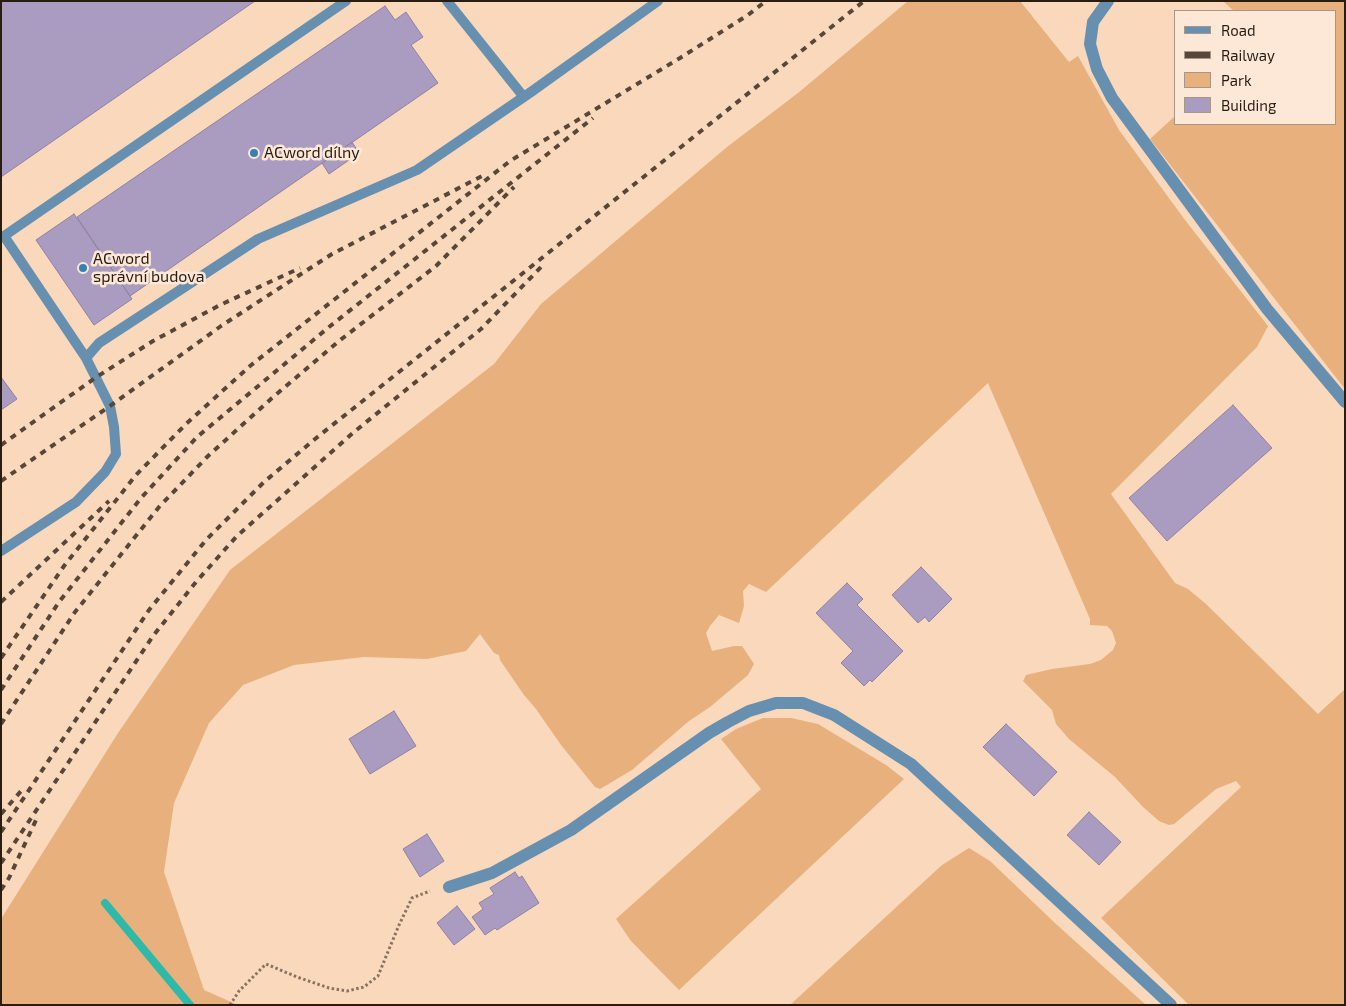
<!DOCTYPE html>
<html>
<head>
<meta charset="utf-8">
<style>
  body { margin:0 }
  #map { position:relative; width:1346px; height:1006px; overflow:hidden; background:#fad8bb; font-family:"Exo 2",sans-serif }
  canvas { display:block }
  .frame { position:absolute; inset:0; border:2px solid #291d12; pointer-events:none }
  .legend { position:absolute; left:1174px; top:10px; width:162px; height:115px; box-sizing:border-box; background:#fde8d7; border:1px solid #a89788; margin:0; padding:6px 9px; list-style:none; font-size:15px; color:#291d12 }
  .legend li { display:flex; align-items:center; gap:10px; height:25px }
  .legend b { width:25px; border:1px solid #a89788 }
</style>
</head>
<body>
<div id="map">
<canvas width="1346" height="1006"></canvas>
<div class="frame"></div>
<ul class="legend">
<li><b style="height:6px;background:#678faf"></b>Road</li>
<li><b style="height:6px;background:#584738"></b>Railway</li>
<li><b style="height:14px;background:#e7b07d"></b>Park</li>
<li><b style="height:14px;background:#aa9cc0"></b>Building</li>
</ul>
</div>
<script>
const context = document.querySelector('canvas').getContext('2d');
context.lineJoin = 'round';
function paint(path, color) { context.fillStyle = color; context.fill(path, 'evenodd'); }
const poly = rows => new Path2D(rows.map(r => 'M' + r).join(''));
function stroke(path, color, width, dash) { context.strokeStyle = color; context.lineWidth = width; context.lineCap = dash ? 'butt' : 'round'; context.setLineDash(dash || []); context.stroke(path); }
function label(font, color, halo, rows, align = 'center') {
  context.font = font + ' "Exo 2",sans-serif'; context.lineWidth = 5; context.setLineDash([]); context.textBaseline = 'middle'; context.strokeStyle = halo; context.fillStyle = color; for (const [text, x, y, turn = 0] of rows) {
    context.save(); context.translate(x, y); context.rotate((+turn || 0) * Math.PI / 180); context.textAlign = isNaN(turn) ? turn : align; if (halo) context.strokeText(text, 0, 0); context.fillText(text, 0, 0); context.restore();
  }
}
paint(poly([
  [908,1,1020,1,1069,62,1078,56,1119,130,1185,220,1268,326,1257,347,1111,494,1175,583,1188,589,1206,604,1318,714,1345,689,1345,1005,1189,1005,1101,918,1241,787,1236,781,1216,789,1174,824,1169,825,1159,821,1143,807,1115,777,1069,739,1056,724,1052,710,1023,681,1026,675,1052,669,1090,664,1101,660,1113,650,1116,643,1112,631,1107,626,1090,625,1090,619,988,383,766,592,749,584,743,591,744,606,739,623,719,615,710,626,706,633,712,651,734,646,742,646,754,664,748,675,710,707,689,721,632,770,600,789,595,787,561,745,536,709,524,695,500,660,499,655,494,653,480,634,466,651,427,659,364,657,294,665,243,685,209,723,174,803,164,872,204,990,238,1005,1,1005,1,919,118,733,230,570,494,364,541,304,727,147,798,93],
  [1223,1,1345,1,1345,389,1150,139,1175,116,1175,124,1335,124,1335,11,1234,11],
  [763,718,791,718,818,724,886,765,904,779,679,990,631,941,616,919,761,789,721,739,736,729],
  [969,848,990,861,1056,924,1146,1005,790,1005,942,865]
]), '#e7b07d');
stroke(poly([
  [105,903,190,1005]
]), '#2fb9a9', 8);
const building = poly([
  [4,1,255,1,1,177,1,3,4,1],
  [385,6,395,20,406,12,423,37,411,45,438,83,130,296,77,217,385,6],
  [352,142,359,153,329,174,322,163,352,142],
  [74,214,132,299,94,325,36,240,74,214],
  [1,377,17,399,1,410,1,377],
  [1233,405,1272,448,1167,541,1129,498,1233,405],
  [921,567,952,599,929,622,925,617,918,623,892,595,921,567],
  [847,583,863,599,857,605,903,651,872,682,870,680,864,686,841,663,853,651,816,613,847,583],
  [394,711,416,746,370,774,349,739,394,711],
  [1006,724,1057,772,1034,796,983,747,1006,724],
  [1089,812,1121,842,1099,865,1067,835,1089,812],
  [427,834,444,861,420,877,403,849,427,834],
  [515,872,519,878,522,876,539,903,497,930,495,928,485,935,472,917,483,909,479,903,494,894,490,888,515,872],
  [457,906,475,929,454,945,437,923,457,906]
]);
paint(building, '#aa9cc0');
stroke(building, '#8f81a3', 1);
stroke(poly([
  [230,1005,239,991,266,964,297,977,329,988,347,991,364,987,378,976,399,925,412,898,430,891]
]), '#897360', 3, [2.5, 2.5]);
stroke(poly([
  [447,1,523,96],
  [86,358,4,236,346,1],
  [1,551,76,502,105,472,116,454,114,427,110,406,86,358,99,343,258,239,417,170,531,92,658,1]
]), '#678faf', 10);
stroke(poly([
  [1108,1,1093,22,1090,44,1097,69,1112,98,1267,309,1345,402],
  [449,887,492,873,571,830,709,733,728,722,749,711,776,703,803,703,834,715,911,764,1171,1005]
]), '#678faf', 12);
stroke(poly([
  [1,445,95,378,153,341,220,305,300,268],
  [1,481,110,406,221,326,332,254,484,175],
  [1,602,109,501],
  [1,658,64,566,136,475,186,424,250,366,510,161,680,58,748,15,766,1],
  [1,690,59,602,141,498,197,437,329,327,593,118],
  [1,724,75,612,159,507,208,456,272,398,339,341,436,266,514,187],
  [1,814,22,790],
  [1,832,149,610,206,540,264,482,315,439,864,1],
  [1,863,153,636,196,582,236,537,354,432,481,329,544,264],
  [1,890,9,878,36,820]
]), '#584738', 4, [6, 6]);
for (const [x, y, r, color] of [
  [254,153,5,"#3880b4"],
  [83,268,5,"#3880b4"]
]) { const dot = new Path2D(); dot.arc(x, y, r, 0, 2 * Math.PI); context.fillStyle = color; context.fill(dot); stroke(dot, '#fde8d7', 2); }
label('16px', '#291d12', '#fde8d7', [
  ["ACword dílny",264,153],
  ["ACword",93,259],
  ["správní budova",93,277]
], 'left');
</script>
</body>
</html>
